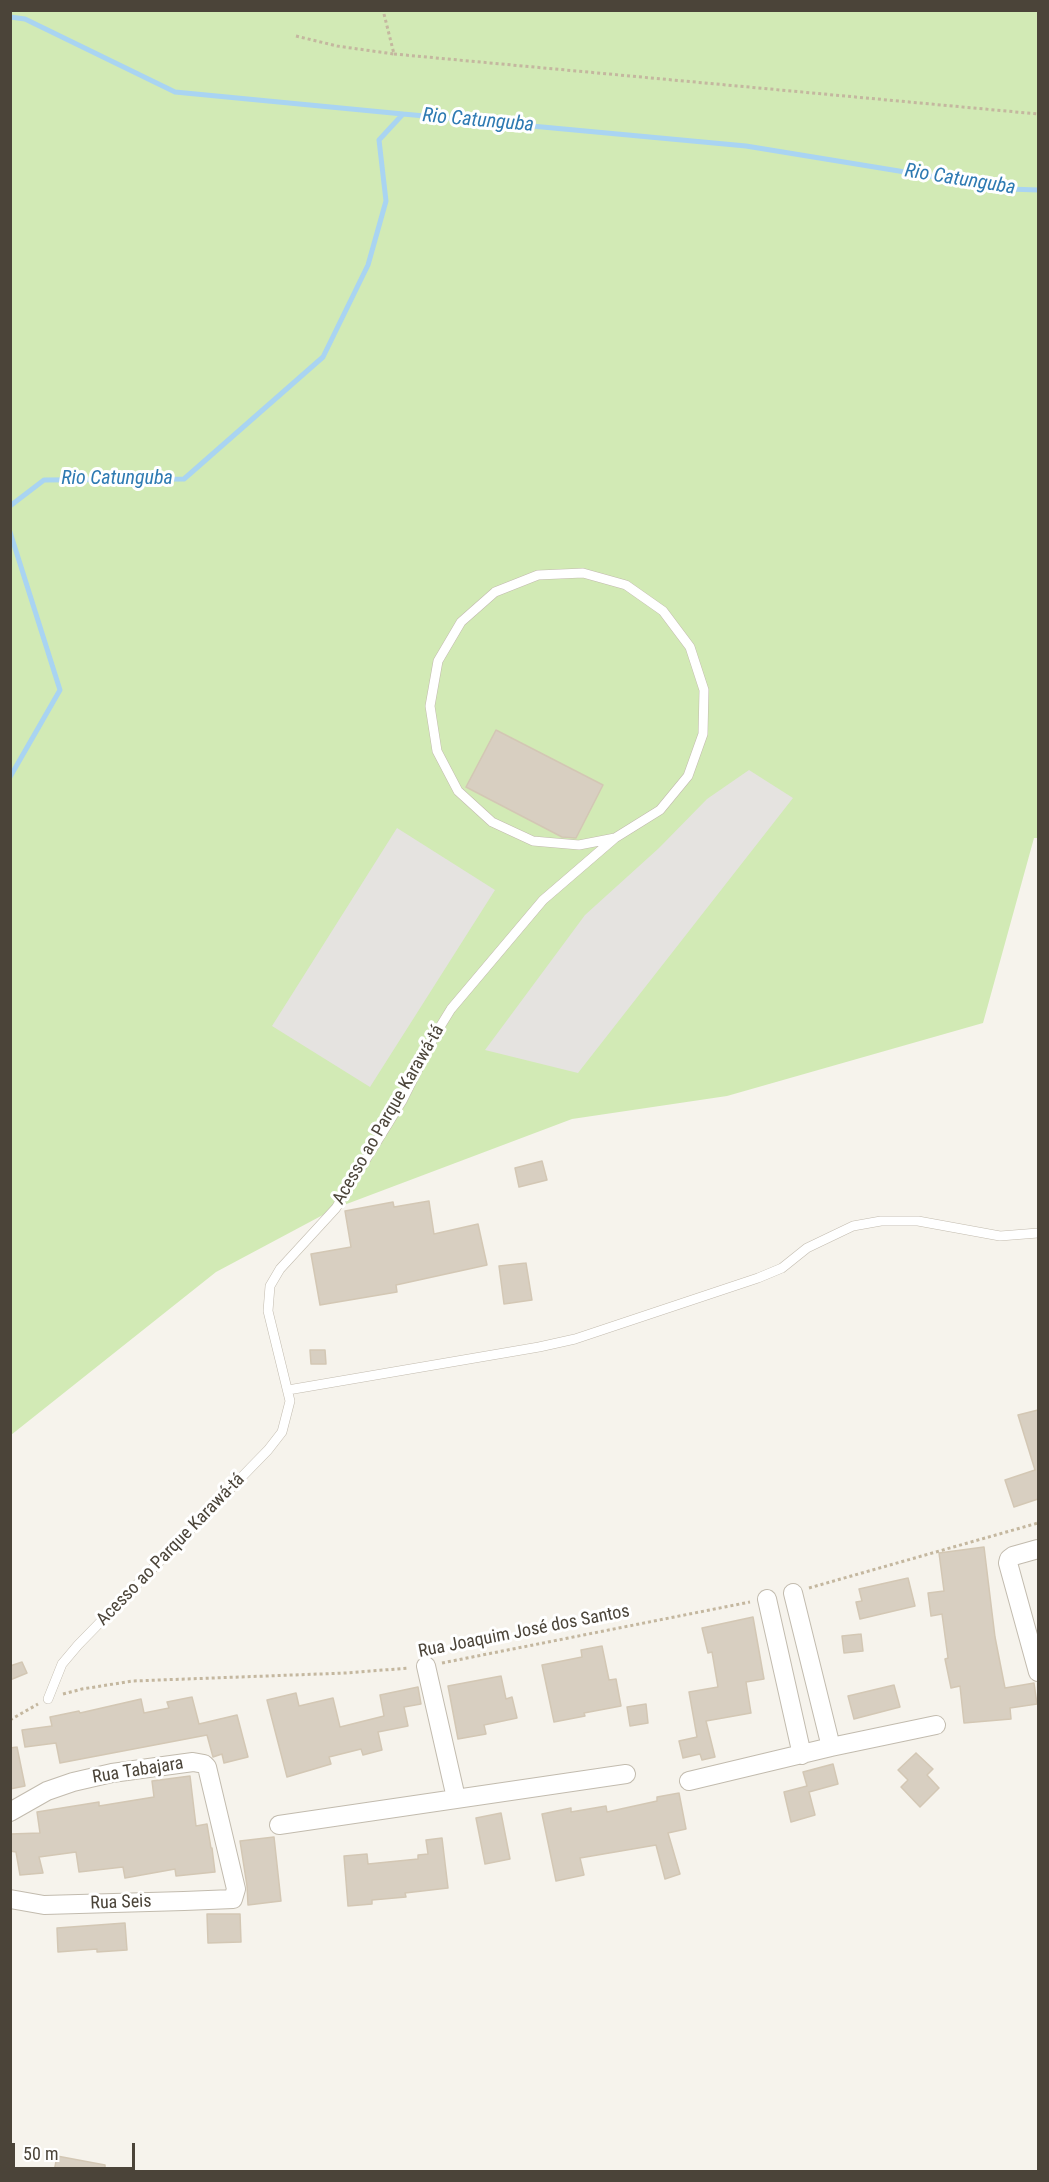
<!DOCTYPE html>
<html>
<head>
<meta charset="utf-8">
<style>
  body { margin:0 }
  #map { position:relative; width:1049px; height:2182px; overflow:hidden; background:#f6f3ec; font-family:"Roboto Condensed",sans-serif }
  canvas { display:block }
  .frame { position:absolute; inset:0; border:12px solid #4b4439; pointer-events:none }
  .scale { position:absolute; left:12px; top:2143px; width:123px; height:27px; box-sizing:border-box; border:3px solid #4b4439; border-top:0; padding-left:8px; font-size:18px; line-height:21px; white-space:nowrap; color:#4b4439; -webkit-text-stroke:4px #fff; paint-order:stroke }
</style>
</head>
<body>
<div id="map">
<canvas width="1049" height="2182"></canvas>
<div class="frame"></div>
<div class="scale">50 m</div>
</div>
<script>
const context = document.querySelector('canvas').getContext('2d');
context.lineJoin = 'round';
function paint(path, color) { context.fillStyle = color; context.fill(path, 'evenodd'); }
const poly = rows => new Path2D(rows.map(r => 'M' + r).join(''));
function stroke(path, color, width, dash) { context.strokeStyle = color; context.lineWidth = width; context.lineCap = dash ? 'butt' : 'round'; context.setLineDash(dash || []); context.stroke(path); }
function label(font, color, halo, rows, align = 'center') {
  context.font = font + ' "Roboto Condensed",sans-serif'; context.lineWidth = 6; context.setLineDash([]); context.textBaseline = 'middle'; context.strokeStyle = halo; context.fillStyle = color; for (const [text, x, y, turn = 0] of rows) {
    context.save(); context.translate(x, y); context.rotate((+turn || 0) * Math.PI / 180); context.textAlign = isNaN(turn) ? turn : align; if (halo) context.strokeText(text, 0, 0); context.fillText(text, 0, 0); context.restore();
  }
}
paint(poly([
  [11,11,1038,11,1038,838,1034,838,983,1023,727,1096,572,1119,336,1208,216,1272,11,1435]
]), '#d2eab5');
paint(poly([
  [749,770,793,798,578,1073,485,1050,585,915,659,848,707,799],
  [397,828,495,890,370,1087,272,1026]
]), '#e5e3e0');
stroke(poly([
  [10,17,25,19,175,92,403,114],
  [10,506,44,480,184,479,323,357,368,265,386,201,379,140,403,114,746,146,1009,189,1038,190],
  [10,532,60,690,10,777]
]), '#a9d4f2', 5);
const building = poly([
  [496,730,603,785,576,838,562,837,466,787,496,730],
  [542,1161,547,1180,519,1187,515,1168,542,1161],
  [429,1201,434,1234,478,1224,487,1265,396,1285,397,1292,320,1305,311,1254,351,1247,345,1211,393,1202,394,1207,429,1201],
  [526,1263,532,1300,504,1304,499,1266,526,1263],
  [310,1350,325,1350,326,1364,311,1364,310,1350],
  [1038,1410,1038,1499,1014,1507,1005,1480,1035,1470,1018,1415,1038,1410],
  [984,1547,995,1637,1005,1688,1034,1683,1037,1704,1010,1708,1011,1719,964,1723,960,1686,951,1688,945,1659,948,1658,942,1614,931,1616,928,1593,944,1591,939,1553,984,1547],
  [908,1578,915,1606,860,1619,856,1602,862,1601,859,1589,908,1578],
  [753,1617,764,1679,746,1682,751,1713,706,1721,715,1757,702,1760,700,1754,683,1758,679,1741,697,1737,689,1692,718,1687,712,1652,708,1653,702,1628,753,1617],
  [861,1634,863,1651,844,1653,842,1636,861,1634],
  [602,1646,609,1680,616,1679,621,1706,584,1713,585,1716,554,1722,542,1665,582,1657,581,1650,602,1646],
  [22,1662,27,1673,10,1680,10,1666,22,1662],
  [501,1676,506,1699,512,1697,517,1718,484,1725,486,1734,458,1739,448,1686,501,1676],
  [894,1685,900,1707,854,1719,848,1696,894,1685],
  [418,1687,421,1704,404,1707,408,1726,378,1732,382,1750,363,1755,361,1749,329,1757,331,1764,287,1777,267,1700,296,1693,299,1706,333,1698,340,1727,384,1716,380,1695,418,1687],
  [192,1697,199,1724,237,1715,248,1757,224,1763,222,1754,213,1757,207,1735,60,1763,56,1743,25,1747,22,1730,52,1726,50,1717,79,1711,80,1713,141,1699,144,1713,169,1708,167,1702,192,1697],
  [646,1704,648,1723,630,1726,627,1707,646,1704],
  [17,1747,25,1786,10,1789,10,1748,17,1747],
  [916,1753,933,1769,927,1775,939,1788,920,1807,901,1787,908,1780,898,1770,916,1753],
  [833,1764,838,1784,809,1792,815,1815,791,1822,784,1792,807,1786,803,1772,833,1764],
  [190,1776,196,1826,207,1824,211,1848,212,1848,215,1872,176,1876,175,1869,125,1878,123,1867,79,1872,76,1852,39,1857,43,1873,20,1875,16,1852,10,1851,10,1834,40,1833,37,1812,99,1802,99,1806,154,1797,152,1781,190,1776],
  [679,1793,686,1829,668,1833,680,1874,665,1879,656,1845,580,1858,584,1875,556,1881,542,1814,571,1808,571,1812,606,1806,607,1812,657,1801,657,1797,679,1793],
  [501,1813,510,1859,485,1864,476,1818,501,1813],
  [274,1837,281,1901,248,1905,247,1886,240,1841,274,1837],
  [442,1838,448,1888,405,1893,406,1897,372,1900,372,1904,348,1906,344,1856,367,1854,368,1864,418,1859,418,1855,428,1854,426,1840,442,1838],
  [207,1914,240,1914,241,1942,208,1943,207,1914],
  [125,1923,127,1950,97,1952,97,1949,58,1952,57,1928,125,1923],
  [57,2156,105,2165,105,2172,54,2172,57,2156]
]);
paint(building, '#d8cfc1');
stroke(building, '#d3c7b4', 1.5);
const lane = poly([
  [288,1390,539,1347,575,1339,758,1278,782,1268,807,1248,853,1226,881,1221,918,1221,1000,1236,1038,1233],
  [48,1699,62,1664,78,1645,268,1450,282,1432,290,1401,268,1311,270,1286,280,1269,336,1208,402,1101,435,1035,451,1009,543,900,615,838,660,810,688,776,703,734,704,690,690,647,663,611,626,585,583,573,538,575,495,592,461,622,438,661,430,706,437,751,458,791,492,822,533,841,579,845,615,838]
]);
const street = poly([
  [1038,1549,1013,1556,1009,1559,1008,1563,1038,1672],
  [793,1593,831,1747],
  [767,1599,802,1755],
  [426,1666,456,1798],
  [689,1781,831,1747,936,1725],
  [10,1812,47,1791,73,1782,112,1773,193,1762,204,1764,207,1767,236,1889,233,1899,184,1901,44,1905,10,1899],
  [279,1825,626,1774]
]);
stroke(lane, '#c2bbae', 10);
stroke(street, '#c2bbae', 20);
stroke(poly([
  [296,36,337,46,394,54,383,10],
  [394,54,1038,114],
  [809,1588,1038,1523],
  [442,1663,750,1602],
  [63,1694,82,1689,133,1681,346,1673,409,1668],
  [10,1720,38,1704]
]), '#c4b79f', 3, [3, 3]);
stroke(lane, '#fff', 9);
stroke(street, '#fff', 18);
label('18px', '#4b4439', '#fff', [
  ["Acesso ao Parque Karawá-tá",389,1115,-60],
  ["Acesso ao Parque Karawá-tá",171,1550,-46],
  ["Rua Joaquim José dos Santos",524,1632,-11],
  ["Rua Tabajara",138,1771,-9],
  ["Rua Seis",121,1903,-2]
]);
label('italic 20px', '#2e7ab2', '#fff', [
  ["Rio Catunguba",478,121,5],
  ["Rio Catunguba",960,180,9],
  ["Rio Catunguba",117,479]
]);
</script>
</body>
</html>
